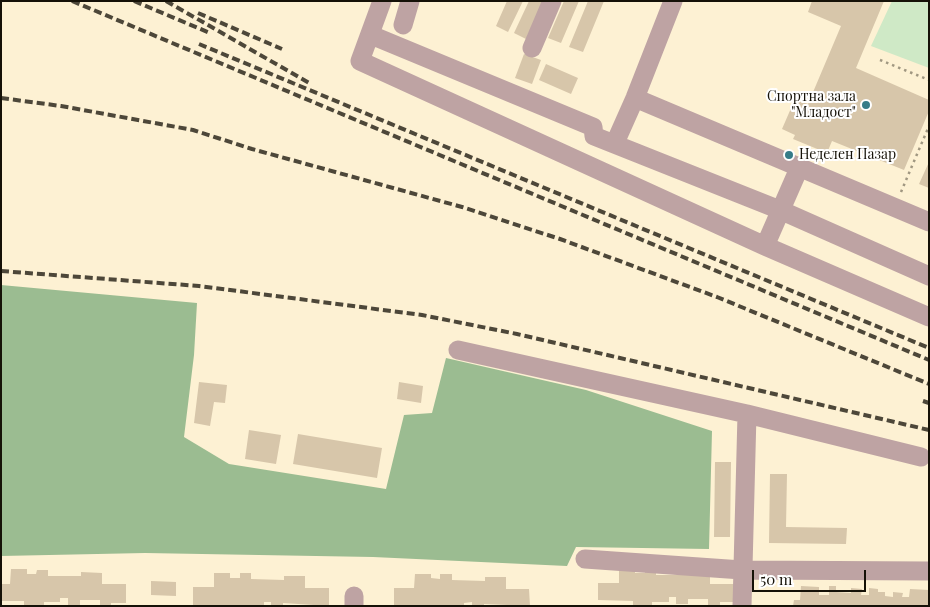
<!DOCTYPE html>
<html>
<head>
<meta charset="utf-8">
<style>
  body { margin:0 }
  #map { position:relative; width:930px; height:607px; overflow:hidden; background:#fdf1d3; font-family:"Playfair Display",serif }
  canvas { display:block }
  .frame { position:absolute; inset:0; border:2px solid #151107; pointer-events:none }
  .scale { position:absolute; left:752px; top:570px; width:114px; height:22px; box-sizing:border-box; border:2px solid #151107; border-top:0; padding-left:6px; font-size:15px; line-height:18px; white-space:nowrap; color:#151107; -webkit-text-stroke:4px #fff; paint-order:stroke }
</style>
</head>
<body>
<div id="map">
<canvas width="930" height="607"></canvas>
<div class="frame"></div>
<div class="scale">50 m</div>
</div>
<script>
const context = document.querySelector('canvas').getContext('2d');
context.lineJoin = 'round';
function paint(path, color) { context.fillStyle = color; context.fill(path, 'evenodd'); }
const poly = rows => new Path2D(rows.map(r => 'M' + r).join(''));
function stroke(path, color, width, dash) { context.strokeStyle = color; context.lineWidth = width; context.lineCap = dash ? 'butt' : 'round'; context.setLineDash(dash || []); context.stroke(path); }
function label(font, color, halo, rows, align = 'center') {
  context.font = font + ' "Playfair Display",serif'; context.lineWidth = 4; context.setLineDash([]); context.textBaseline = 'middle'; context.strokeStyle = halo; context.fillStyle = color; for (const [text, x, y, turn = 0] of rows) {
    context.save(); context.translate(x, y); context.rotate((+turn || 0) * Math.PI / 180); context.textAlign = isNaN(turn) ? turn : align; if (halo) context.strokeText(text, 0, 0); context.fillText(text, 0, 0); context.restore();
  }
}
paint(poly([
  [892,1,929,1,929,68,871,46]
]), '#cfe9c6');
paint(poly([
  [1,285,197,303,194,355,184,437,229,464,386,489,404,415,432,413,446,358,586,390,712,431,709,549,576,547,567,566,373,557,145,553,1,556]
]), '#9bbc91');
paint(poly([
  [507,1,523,1,508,32,496,26],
  [529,1,543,1,526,39,514,33],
  [564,1,579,1,561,43,548,38],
  [588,1,604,1,583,52,569,47],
  [812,1,884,1,856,68,929,100,929,111,904,170,832,141,827,153,793,139,795,135,782,129,795,99,808,104,841,26,808,12],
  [524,54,541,60,532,84,515,78],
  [546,64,578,78,571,94,539,80],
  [929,162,929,188,919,184],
  [199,382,227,385,225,403,214,402,210,426,194,423],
  [399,382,423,386,421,403,397,399],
  [249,430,281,435,276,464,245,459],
  [298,434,382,448,377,478,293,464],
  [715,462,731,462,730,537,714,537],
  [770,474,787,474,786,527,847,528,846,544,769,543],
  [11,569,27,569,27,574,36,574,37,570,48,570,48,576,81,576,81,572,102,573,102,584,126,584,126,603,111,603,111,606,100,606,100,600,80,600,80,605,68,605,68,598,60,598,60,602,44,602,44,606,24,606,24,601,1,601,1,584,10,584],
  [619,569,635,569,635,573,645,573,645,569,656,569,656,575,689,575,710,572,710,584,734,584,734,602,720,602,720,606,708,606,708,599,688,599,688,604,676,604,676,597,669,597,669,602,652,602,652,606,633,606,633,601,598,600,598,583,619,583],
  [214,573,230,573,230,578,240,578,240,573,251,573,251,579,284,580,284,576,305,576,305,588,329,588,329,606,283,603,283,606,271,606,271,602,264,602,264,606,193,605,193,587,214,587],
  [415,574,431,574,431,578,440,579,440,574,452,574,452,580,485,581,485,577,506,577,506,589,529,589,530,606,484,604,484,606,472,606,472,602,464,603,464,606,394,606,394,588,414,588],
  [151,581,176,582,176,596,151,595],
  [801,586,819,587,819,595,829,595,829,586,836,586,836,592,851,593,851,588,862,589,861,595,869,595,869,588,878,589,878,592,885,592,885,596,893,597,893,592,903,593,902,597,909,597,910,589,929,590,929,606,793,606,794,600,800,600]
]), '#d7c6aa');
stroke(poly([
  [880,60,929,80],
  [901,192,929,126]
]), '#a09781', 2.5, [2.5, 4]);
stroke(poly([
  [382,1,360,61,765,246,929,317],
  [403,25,410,1],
  [371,35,593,127,594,136,780,210,929,276],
  [532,48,552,1],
  [635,98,929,222],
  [615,143,635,98,673,1],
  [765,246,800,166],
  [458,350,747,414,921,457],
  [585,559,742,570,929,571],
  [354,596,354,606],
  [742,606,747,414]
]), '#bea3a3', 19);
stroke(poly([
  [72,1,929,360],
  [134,1,210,33],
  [166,1,311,84],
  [198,13,282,49],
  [199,44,929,348],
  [1,98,61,106,193,130,252,149,462,207,560,239,717,297,929,384],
  [1,271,199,286,422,315,517,334,929,430],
  [923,401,929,403]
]), '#4d4739', 4, [8, 4]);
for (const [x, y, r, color] of [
  [866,105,5,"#367c88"],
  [789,155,5,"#367c88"]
]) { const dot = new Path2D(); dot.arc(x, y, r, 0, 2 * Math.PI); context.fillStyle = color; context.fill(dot); stroke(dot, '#fff', 2); }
label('14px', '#151107', '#fff', [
  ["Спортна зала",856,97],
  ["\"Младост\"",856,113],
  ["Неделен Пазар",799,155,"left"]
], 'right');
</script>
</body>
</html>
